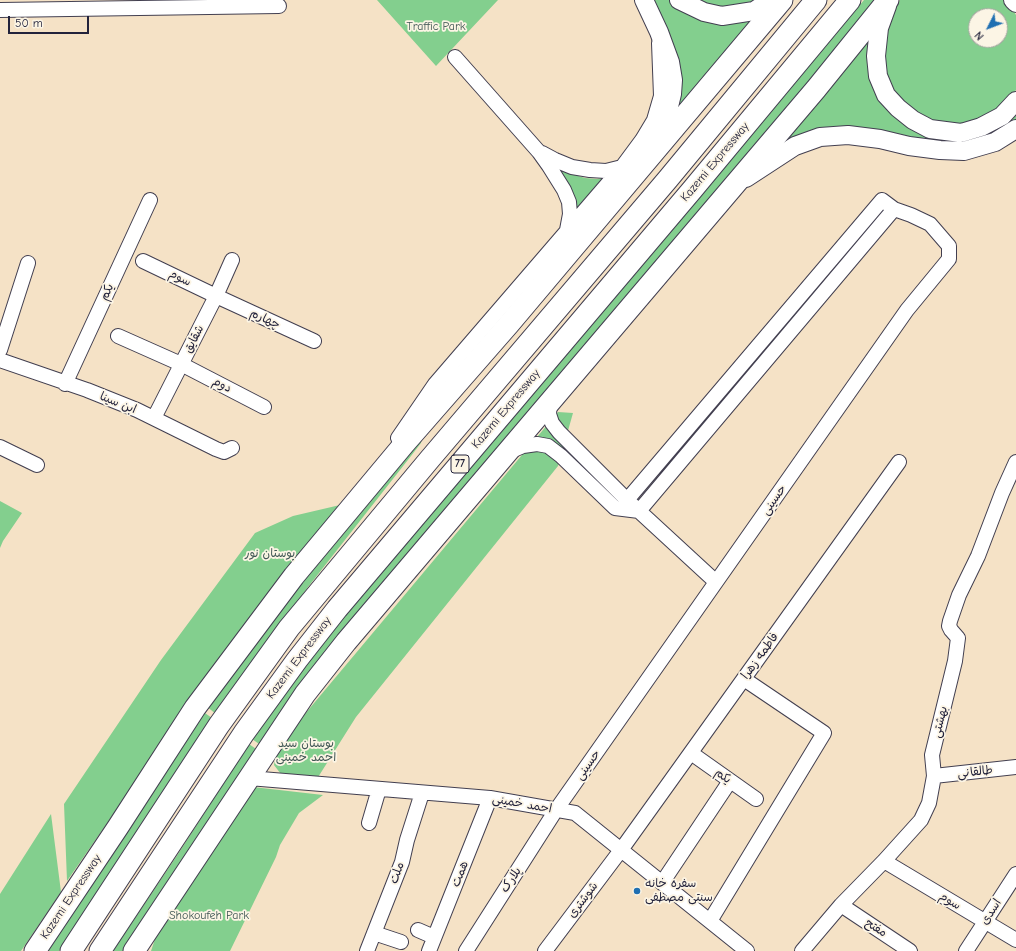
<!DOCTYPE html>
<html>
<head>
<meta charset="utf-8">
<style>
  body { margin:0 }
  #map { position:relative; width:1016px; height:951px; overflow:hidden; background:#f5e2c6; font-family:"Comic Neue",sans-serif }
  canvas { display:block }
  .north { position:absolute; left:968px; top:8px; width:40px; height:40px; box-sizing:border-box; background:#fcf5e5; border:1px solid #a5a1a1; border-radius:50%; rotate:228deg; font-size:11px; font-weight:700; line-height:16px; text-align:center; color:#22223b }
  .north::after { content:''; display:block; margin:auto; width:14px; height:18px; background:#1f6fb2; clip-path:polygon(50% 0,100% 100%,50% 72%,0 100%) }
  .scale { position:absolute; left:8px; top:16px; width:81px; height:18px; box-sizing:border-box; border:2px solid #22223b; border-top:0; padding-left:5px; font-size:12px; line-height:14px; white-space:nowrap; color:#22223b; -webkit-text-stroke:3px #fcf5e5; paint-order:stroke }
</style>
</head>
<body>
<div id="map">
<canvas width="1016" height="951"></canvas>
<div class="north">N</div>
<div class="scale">50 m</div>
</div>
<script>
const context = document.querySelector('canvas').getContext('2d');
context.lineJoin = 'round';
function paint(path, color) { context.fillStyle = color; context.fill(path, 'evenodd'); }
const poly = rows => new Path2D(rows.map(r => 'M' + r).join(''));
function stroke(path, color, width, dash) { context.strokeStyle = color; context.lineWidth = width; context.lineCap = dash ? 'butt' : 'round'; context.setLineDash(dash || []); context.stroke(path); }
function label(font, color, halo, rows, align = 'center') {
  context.font = font + ' "Comic Neue","Playpen Sans Arabic",sans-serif'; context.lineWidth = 3.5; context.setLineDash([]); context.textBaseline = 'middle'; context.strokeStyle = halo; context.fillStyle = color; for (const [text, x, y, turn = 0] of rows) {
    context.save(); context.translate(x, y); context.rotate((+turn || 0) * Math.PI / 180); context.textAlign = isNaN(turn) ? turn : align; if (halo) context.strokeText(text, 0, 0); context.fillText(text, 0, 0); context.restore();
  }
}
paint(poly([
  [377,0,498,0,436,66],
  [652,0,670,0,675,5,762,13,670,121],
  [691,0,762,0,737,9,712,8],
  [864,0,880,0,262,746,252,739,325,638],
  [900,0,1005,0,1010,5,1016,15,1016,90,1005,105,968,124,945,124,926,120,894,94,885,76,883,38,894,9],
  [976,16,1000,16,1000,40,976,40],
  [869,37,868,49,921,133,1016,111,1016,123,981,141,938,144,874,131,773,151],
  [553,165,565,172,585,178,597,179,609,177,577,213,577,208,575,200],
  [558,412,573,413,558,466,356,717,315,782,284,778,274,765,276,754,299,721],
  [422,438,421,443,411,456,308,587,216,714,206,706,245,651],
  [0,501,22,513,3,541,0,548],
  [340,505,198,692,67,881,64,804,161,660,255,533,293,516],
  [202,711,212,718,144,822,59,951,45,951],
  [249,744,259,751,127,951,113,951,178,854],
  [253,787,323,795,299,813,280,845,276,857,230,951,151,951,158,930],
  [51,814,61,892,21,951,0,951,0,894]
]), '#83cf8e');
const minor = poly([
  [0,10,279,6],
  [455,57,539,152,549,166,564,190,569,202,570,214,567,230],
  [542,153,555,160,572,167,590,170,606,171,622,167],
  [143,261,216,296,314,341],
  [118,336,181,364,264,407],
  [0,350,28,263],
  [0,360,87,390,137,410,216,449,224,452,232,448],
  [65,384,150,200],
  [550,402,549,414,552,423,559,432,627,500,716,582],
  [154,418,216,296,232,260],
  [398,438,435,384,622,167,642,140,654,120,661,96,659,43],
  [0,447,37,465],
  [509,452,523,446,537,444,548,446,561,456,615,508,639,511],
  [627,500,882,200,894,209,639,511],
  [691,753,756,799],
  [934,776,1016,767],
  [249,778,490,798,575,813,747,951],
  [369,823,379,789],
  [884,861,1016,940],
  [662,883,730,781],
  [841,905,910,951],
  [710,921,824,733,744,679],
  [418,930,434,937],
  [374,933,401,942],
  [367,951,402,862,407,840,422,793],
  [429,951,490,798],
  [466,951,556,810,907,310,949,259,949,246,930,224,911,215,894,209],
  [545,951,621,850,899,462],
  [802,951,841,905,884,861,921,820,929,803,934,776,932,755,955,661,958,638,951,630,949,626,950,621,959,595,978,556,1002,493,1016,462],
  [966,951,1016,874]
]);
const major = poly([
  [644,0,659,32,670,62,673,80,672,94,667,115,653,148],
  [679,0,704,12,722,16,754,11,771,0],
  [1013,0,1016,3],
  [887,6,879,28,876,56,878,76,886,95,898,108,913,120,930,129,961,133,981,127,1002,116,1016,101],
  [746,178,795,146,820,137,848,135,880,139,909,146,940,150,964,151,995,142,1016,129]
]);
const highway = poly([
  [35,951,118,827,195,708,294,576,405,443,509,324,782,0],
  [71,951,219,725,289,628,429,460,668,179,816,0],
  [100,951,244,733,297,660,337,609,692,190,850,0],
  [134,951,305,694,346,642,816,89,888,0]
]);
stroke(minor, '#423f50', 16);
stroke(major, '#423f50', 20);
stroke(highway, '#423f50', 23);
stroke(minor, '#fff', 14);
stroke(major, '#fff', 18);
stroke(highway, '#fff', 21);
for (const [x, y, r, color] of [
  [637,891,4,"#1f6fb2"]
]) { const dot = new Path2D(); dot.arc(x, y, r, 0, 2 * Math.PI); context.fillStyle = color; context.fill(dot); stroke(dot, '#fcf5e5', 1.5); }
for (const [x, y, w] of [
  [460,464,18]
]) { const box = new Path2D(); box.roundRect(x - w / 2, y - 9, w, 18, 3); context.fillStyle = '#fcf5e5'; context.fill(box); stroke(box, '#22223b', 1); }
label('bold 11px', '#22223b', null, [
  ["77",460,464]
]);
label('12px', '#3f5654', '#fcf5e5', [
  ["Traffic Park",436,27],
  ["بوستان نور",270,554],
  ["بوستان سید",306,744],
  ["احمد خمینی",306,758],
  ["Shokoufeh Park",209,916]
]);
label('12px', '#22223b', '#fcf5e5', [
  ["Kazemi Expressway",715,162,-50],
  ["سوم",180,278,26],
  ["یکم",107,292,-65],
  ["چهارم",265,319,25],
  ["شقایق",194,339,-63],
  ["دوم",222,385,27],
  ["ابن سینا",118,403,22],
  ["Kazemi Expressway",506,409,-50],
  ["حسینی",774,500,-55],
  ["فاطمه زهرا",760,656,-54],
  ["Kazemi Expressway",299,658,-53],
  ["بهشتی",940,722,-76],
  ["حسینی",588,765,-55],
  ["طالقانی",975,772,-6],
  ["یکم",723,776,36],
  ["احمد خمینی",522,804,10],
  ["ملت",397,873,-70],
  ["همت",460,874,-68],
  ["پلارک",511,880,-57],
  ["Kazemi Expressway",71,897,-56],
  ["شوشتری",583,900,-53],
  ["سوم",950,901,31],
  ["اسدی",991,912,-57],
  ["مفتح",876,928,33]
]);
label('12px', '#22223b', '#fcf5e5', [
  ["سفره خانه",645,884],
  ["سنتی مصطفی",645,898]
], 'left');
</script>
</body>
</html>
